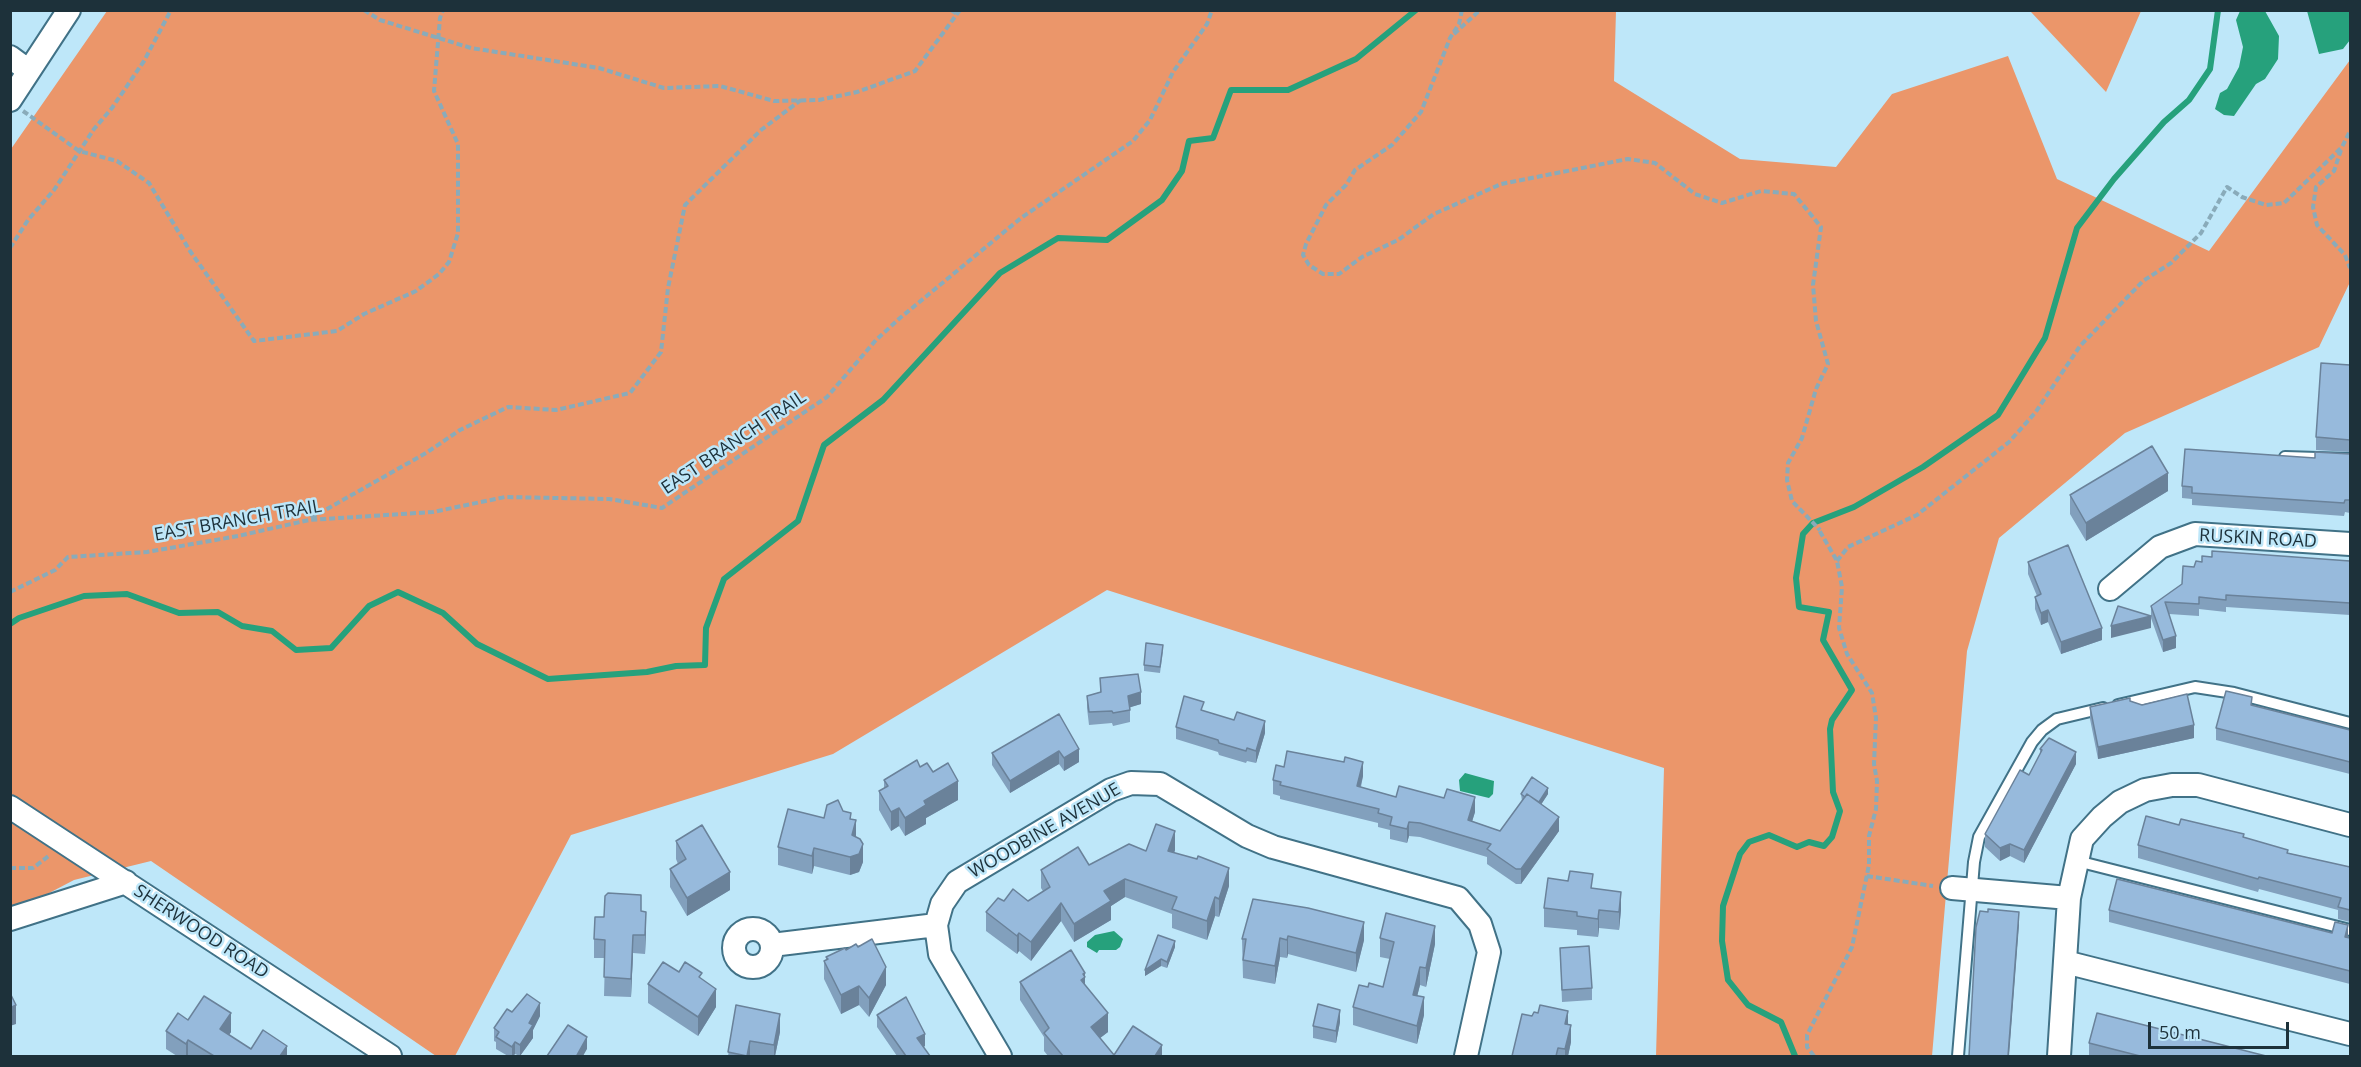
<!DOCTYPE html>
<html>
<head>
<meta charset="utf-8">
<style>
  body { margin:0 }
  #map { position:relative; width:2361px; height:1067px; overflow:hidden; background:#bee7f9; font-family:"Open Sans",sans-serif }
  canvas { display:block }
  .frame { position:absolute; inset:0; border:12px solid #1d313a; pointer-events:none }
  .scale { position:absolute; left:2148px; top:1022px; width:141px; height:27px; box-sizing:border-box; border:3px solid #1d313a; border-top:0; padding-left:8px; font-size:18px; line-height:21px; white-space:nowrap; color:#1d313a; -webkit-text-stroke:4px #bee7f9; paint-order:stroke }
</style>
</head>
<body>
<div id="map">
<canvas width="2361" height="1067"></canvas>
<div class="frame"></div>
<div class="scale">50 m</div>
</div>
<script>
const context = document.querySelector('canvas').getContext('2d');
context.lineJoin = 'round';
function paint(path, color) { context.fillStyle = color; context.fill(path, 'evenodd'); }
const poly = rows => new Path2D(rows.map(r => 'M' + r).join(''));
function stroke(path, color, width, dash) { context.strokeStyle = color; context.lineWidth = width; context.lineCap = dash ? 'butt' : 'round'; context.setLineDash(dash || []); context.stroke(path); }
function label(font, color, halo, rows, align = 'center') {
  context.font = font + ' "Open Sans",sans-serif'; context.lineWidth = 5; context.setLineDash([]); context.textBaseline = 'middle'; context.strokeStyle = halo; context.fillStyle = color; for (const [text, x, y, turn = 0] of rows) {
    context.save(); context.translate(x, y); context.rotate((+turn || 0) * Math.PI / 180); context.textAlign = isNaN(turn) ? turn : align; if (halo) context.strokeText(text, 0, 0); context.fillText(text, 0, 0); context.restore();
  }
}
paint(poly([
  [2031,10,2141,11,2106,92,2031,12],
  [107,11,1616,11,1614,81,1740,159,1836,167,1892,94,2008,56,2057,179,2209,251,2350,60,2350,282,2319,347,2125,433,1999,538,1967,651,1932,1056,1656,1056,1664,768,1107,590,833,754,571,835,455,1056,436,1056,151,861,74,880,11,913,11,149]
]), '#eb966a');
paint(poly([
  [2240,11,2265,11,2279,36,2278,59,2265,79,2256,84,2234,116,2224,115,2215,109,2220,93,2227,89,2239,67,2243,47,2236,20],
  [2307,11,2350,11,2350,40,2343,49,2319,54],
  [1465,773,1494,781,1493,794,1489,798,1460,791,1459,780],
  [1114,931,1123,939,1120,947,1116,950,1099,950,1097,953,1087,947,1087,942,1095,935]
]), '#26a17c');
stroke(poly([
  [10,624,19,618,84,596,127,594,179,613,218,612,242,626,272,631,296,650,331,648,369,606,398,592,443,613,477,644,548,679,647,672,676,666,705,665,706,628,724,579,798,521,824,445,883,400,1000,273,1058,238,1107,240,1162,200,1182,171,1189,141,1213,138,1231,90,1288,90,1356,59,1416,10],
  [1795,1056,1781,1022,1748,1005,1728,980,1722,941,1723,906,1740,854,1749,842,1769,835,1797,847,1809,842,1824,846,1832,837,1840,811,1833,792,1830,729,1832,720,1852,690,1823,640,1829,612,1799,607,1796,578,1803,534,1813,523,1854,507,1923,467,1998,415,2045,338,2077,228,2114,179,2164,122,2189,100,2210,69,2218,10]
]), '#26a17c', 6);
const service = poly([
  [2285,457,2350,459],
  [2118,705,2195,687,2234,693,2350,723],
  [2077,861,2350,930],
  [1958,1056,1974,862,1979,837,2032,742,2042,730,2057,719,2103,708]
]);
const minor = poly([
  [10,57,29,71],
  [10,100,69,10],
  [2110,589,2160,547,2195,534,2350,544],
  [10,807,390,1056],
  [1952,888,2069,898],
  [10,919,126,882],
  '734 948a19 19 0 1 1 38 0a19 19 0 1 1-38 0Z',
  [772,945,936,925],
  [2065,962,2350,1034],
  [1000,1056,940,954,936,925,942,904,957,882,1111,790,1131,783,1160,784,1247,836,1273,847,1458,898,1480,924,1489,952,1466,1056],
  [2059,1056,2069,898,2082,839,2102,817,2120,802,2145,790,2172,785,2198,785,2350,825]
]);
stroke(service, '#417287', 14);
stroke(minor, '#417287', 26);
stroke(poly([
  [364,10,380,20,471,48,599,68,664,88,720,86,774,101,819,100,857,92,915,71,960,10],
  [951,10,957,14],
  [1462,10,1459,24,1450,38,1421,112,1392,145,1355,170,1346,185,1326,205,1306,244,1303,255,1309,265,1323,274,1339,274,1362,257,1398,240,1434,214,1501,184,1628,159,1655,163,1695,194,1722,203,1761,191,1794,194,1821,227,1813,285,1816,321,1828,364,1816,389,1802,438,1788,463,1787,480,1792,501,1820,530],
  [1454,34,1480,10],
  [23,111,79,151,117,161,149,183,190,251,254,341,337,331,364,314,416,291,439,274,449,262,458,233,458,144,434,91,440,18,443,10],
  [2341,150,2334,171,2316,187,2313,207,2317,225,2345,255,2350,268],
  [10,248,28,220,54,190,94,129,112,108,144,61,171,10],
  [311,518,426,453,460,430,508,407,556,410,630,393,661,352,668,288,685,205,761,130,801,100],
  [1837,561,1848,547,1917,515,2009,442,2035,413,2080,346,2143,281,2171,263,2201,233,2227,187,2242,197,2266,205,2284,203,2342,147,2350,131],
  [10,592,55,570,68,557,147,552,238,536,309,520,433,512,505,497,609,499,662,508,827,397,876,340,900,318,1021,218,1133,141,1150,120,1173,72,1207,24,1212,10],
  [10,868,33,868,50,855],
  [1867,876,1933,886],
  [1814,1056,1807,1047,1807,1035,1852,947,1869,865,1869,836,1876,809,1877,781,1874,764,1876,718,1872,693,1847,654,1839,628,1842,587,1837,561,1818,528]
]), '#89abba', 4, [6, 3]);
stroke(service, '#fff', 10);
stroke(minor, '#fff', 22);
paint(poly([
  [2350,365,2350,452,2316,450,2316,437],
  [2350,454,2350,513,2345,512,2344,516,2192,505,2192,499,2182,498,2182,486,2315,458],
  [2168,491,2086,541,2070,514,2070,495],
  [2350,561,2350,615,2226,607,2226,612,2199,609,2199,616,2169,614,2176,648,2163,652,2151,618,2151,606,2182,584,2194,567,2202,562],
  [2028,562,2102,640,2061,654,2048,622,2041,625,2035,609,2035,597,2037,596,2028,574],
  [1163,651,1160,673,1144,671,1144,665],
  [1100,678,1141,704,1130,707,1130,722,1113,726,1112,723,1089,725,1087,708,1087,696,1100,692],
  [2130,701,2194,738,2098,759,2090,719,2090,707],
  [2252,705,2350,730,2350,774,2216,740,2216,728],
  [1204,711,1265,733,1256,763,1247,761,1246,763,1219,755,1218,752,1176,739,1176,727],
  [1059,714,1079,762,1064,771,1059,764,1010,793,992,765,992,753],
  [2040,749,2076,764,2024,863,2010,856,2000,861,1985,847,1985,834,2029,775,2040,755],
  [920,767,933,772,958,800,926,818,926,824,905,836,899,826,891,831,879,810,879,791,884,789,884,780],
  [1284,767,1363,776,1361,787,1396,797,1475,812,1472,821,1500,831,1522,801,1521,794,1548,794,1541,804,1559,831,1521,884,1516,884,1487,864,1487,857,1420,837,1409,836,1407,843,1390,839,1390,830,1378,827,1378,823,1280,799,1280,796,1273,794,1273,780],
  [843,811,851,819,863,862,859,872,850,875,814,866,812,874,778,865,778,847,824,818],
  [2244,837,2288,853,2350,867,2350,922,2338,919,2338,910,2259,889,2258,892,2138,858,2138,845],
  [676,841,730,890,687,916,670,887,670,869,678,864,676,859],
  [1175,850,1174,853,1229,886,1219,917,1215,916,1207,940,1172,928,1172,914,1125,897,1111,906,1111,920,1074,942,1061,921,1031,961,1019,951,1017,954,986,931,986,912,1004,901,1028,901,1043,891,1041,888,1041,870,1089,865,1146,851],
  [1568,881,1593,888,1621,910,1619,930,1599,928,1598,937,1577,935,1577,930,1544,927,1544,908],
  [1253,899,1364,940,1356,972,1288,954,1287,958,1280,957,1275,984,1243,978,1242,939],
  [2109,910,2350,938,2350,984,2109,922],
  [641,911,646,930,645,954,633,953,631,997,604,996,605,958,594,958,594,939,604,917],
  [1158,935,1175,947,1167,968,1161,966,1145,976],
  [1380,938,1435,944,1426,987,1420,985,1417,996,1424,1015,1417,1044,1353,1025,1353,1007,1368,987,1383,987,1390,959,1380,957],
  [858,947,886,985,869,1017,859,1005,841,1014,824,979,824,961,826,960,826,957],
  [1560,948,1592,988,1592,1000,1562,1002],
  [679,972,702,979,716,1007,698,1036,648,1003,648,984],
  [1020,982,1085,985,1108,1032,1100,1038,1114,1055,1162,1056,1048,1056,1044,1051,1044,1037,1020,1000],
  [736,1005,780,1032,775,1056,728,1056],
  [512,1012,540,1016,533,1030,533,1038,520,1056,515,1054,513,1056,508,1056,496,1049,496,1042,494,1041,494,1028],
  [877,1015,925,1046,923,1047,930,1056,897,1056,877,1027],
  [1532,1016,1568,1024,1571,1042,1568,1056,1512,1056],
  [1340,1022,1336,1043,1313,1038,1313,1026],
  [166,1031,231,1032,229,1035,251,1049,287,1056,177,1056,166,1049],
  [2089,1043,2266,1056,2089,1056]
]), '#82a0bd');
paint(poly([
  [2168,473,2168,491,2086,541,2086,523],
  [2048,610,2048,622,2041,625,2041,613],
  [2151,616,2151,628,2111,638,2111,626],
  [2102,628,2102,640,2061,654,2061,642],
  [2176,636,2176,648,2163,652,2163,640],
  [1141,692,1141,704,1128,708,1128,696],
  [1265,721,1265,733,1256,763,1256,751],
  [2194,725,2194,738,2098,759,2098,747],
  [1079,749,1079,762,1064,771,1064,758],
  [1059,751,1059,764,1010,793,1010,781],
  [2076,752,2076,764,2024,863,2024,850],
  [1363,762,1363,776,1357,800,1357,786],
  [958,781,958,800,926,818,926,824,905,836,905,818,924,801],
  [1548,788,1548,794,1537,811,1537,805],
  [1475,797,1475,812,1468,835,1468,820],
  [899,808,899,826,891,831,891,812],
  [1559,817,1559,831,1521,884,1521,869],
  [856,820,856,838,852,835],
  [1409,822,1409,836,1407,843,1407,829],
  [1175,831,1175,850,1168,870,1168,851],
  [863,844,863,862,859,872,850,875,850,857],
  [2010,844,2010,856,2000,861,2000,848],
  [814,848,814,866,812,874,812,856],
  [1229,868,1229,886,1219,917,1219,899],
  [730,872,730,890,687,916,687,898],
  [1125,879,1125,897,1111,906,1111,920,1074,942,1074,924,1104,891],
  [1621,892,1621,910,1619,930,1619,912],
  [1215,897,1215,916,1207,940,1207,921],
  [1061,903,1061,921,1031,961,1031,942],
  [1599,910,1599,928,1598,937,1598,919],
  [646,912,646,930,645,954,645,935],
  [2019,912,2019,925,2009,1056,2008,1056],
  [1364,922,1364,940,1356,972,1356,953],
  [2348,925,2348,937,2345,937],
  [1435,926,1435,944,1426,987,1426,968],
  [1019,933,1019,951,1017,954,1017,936],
  [633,935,633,953,631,997,631,979],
  [1288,936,1288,954,1287,958,1287,940],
  [1280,938,1280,957,1275,984,1275,966],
  [1175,941,1175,947,1167,968,1167,962],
  [1161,959,1161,966,1145,976,1145,970],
  [886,967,886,985,869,1017,869,998],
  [1420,967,1420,985,1413,1013,1413,995],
  [1085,973,1085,996,1081,980,1083,974],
  [859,986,859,1005,841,1014,841,995],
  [716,989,716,1007,698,1036,698,1017],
  [1424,997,1424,1015,1417,1044,1417,1026],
  [540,1003,540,1016,533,1030,533,1038,520,1056,520,1045,529,1023],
  [16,1005,16,1024,10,1026,10,1008],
  [1340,1010,1340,1022,1336,1043,1336,1031],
  [1568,1011,1568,1028,1565,1024],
  [231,1013,231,1032,220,1048,220,1029],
  [1108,1013,1108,1032,1091,1045,1091,1027],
  [780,1014,780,1032,775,1056,774,1056,774,1045],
  [1571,1025,1571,1042,1568,1056,1565,1056,1565,1049],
  [925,1034,925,1046,917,1051,917,1038],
  [587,1037,587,1049,583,1056,577,1056,577,1055],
  [188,1040,188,1056,186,1056,186,1044],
  [750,1041,750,1056,747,1056],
  [515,1042,515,1054,513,1056,512,1056,512,1047],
  [1162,1045,1162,1056,1155,1056],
  [287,1046,287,1056,280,1056]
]), '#6a829a');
const building = poly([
  [2321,363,2350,365,2350,440,2316,437,2321,363],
  [2152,446,2168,473,2086,523,2070,495,2152,446],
  [2185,449,2315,458,2315,452,2350,454,2350,500,2345,500,2344,503,2192,493,2192,487,2182,486,2185,449],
  [2068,545,2102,628,2061,642,2048,610,2041,613,2035,597,2041,594,2028,562,2068,545],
  [2212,551,2350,561,2350,603,2226,595,2226,600,2199,597,2199,604,2165,602,2176,636,2163,640,2151,606,2182,584,2183,566,2194,567,2196,561,2202,562,2202,556,2212,557,2212,551],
  [2118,606,2151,616,2111,626,2118,606],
  [1146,643,1163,645,1160,667,1144,665,1146,643],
  [1138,674,1141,692,1128,696,1130,710,1113,713,1112,711,1089,712,1087,696,1101,692,1100,678,1138,674],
  [2226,691,2252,697,2251,705,2350,730,2350,762,2216,728,2226,691],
  [2187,694,2194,725,2098,747,2090,707,2130,698,2130,701,2142,705,2187,694],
  [1184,696,1204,702,1201,710,1234,720,1237,712,1265,721,1256,751,1247,748,1246,751,1219,743,1218,740,1176,727,1184,696],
  [1059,714,1079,749,1064,758,1059,751,1010,781,992,753,1059,714],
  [2049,738,2076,752,2024,850,2010,844,2000,848,1985,834,2020,770,2029,775,2042,750,2040,749,2049,738],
  [1287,751,1344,762,1345,757,1363,762,1357,786,1396,797,1399,786,1444,798,1447,789,1475,797,1468,820,1500,831,1527,794,1559,817,1521,869,1516,869,1487,849,1491,844,1420,823,1409,822,1407,829,1390,825,1392,817,1378,813,1379,809,1280,785,1281,782,1273,780,1276,765,1284,767,1287,751],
  [917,760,920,767,927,763,933,772,948,763,958,781,924,801,926,805,905,818,899,808,891,812,879,791,888,786,884,780,917,760],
  [1532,777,1548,788,1539,802,1527,794,1525,797,1521,794,1532,777],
  [838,800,843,811,851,813,850,819,856,820,852,835,860,839,863,844,859,854,850,857,814,848,812,856,778,847,788,809,824,818,827,805,838,800],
  [2146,816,2179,825,2181,819,2244,834,2243,837,2288,850,2287,853,2350,867,2350,910,2338,907,2341,898,2259,877,2258,879,2138,845,2146,816],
  [1156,824,1175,831,1168,851,1197,859,1198,856,1229,868,1219,899,1215,897,1207,921,1172,909,1177,897,1125,879,1104,891,1111,901,1074,924,1061,903,1031,942,1019,933,1017,936,986,912,998,898,1004,901,1013,889,1028,901,1050,887,1041,870,1078,847,1089,865,1129,844,1146,851,1156,824],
  [702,825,730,872,687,898,670,869,686,859,676,841,702,825],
  [1570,871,1593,874,1591,888,1621,892,1619,912,1599,910,1598,919,1577,916,1577,912,1544,908,1548,878,1568,881,1570,871],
  [2117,879,2332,933,2335,922,2348,925,2345,937,2350,938,2350,971,2109,910,2117,879],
  [608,893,641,895,641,911,646,912,645,935,633,935,631,979,604,977,605,940,594,939,595,917,604,917,605,896,608,893],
  [1253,899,1308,908,1364,922,1356,953,1288,936,1287,940,1280,938,1275,966,1243,960,1246,939,1242,939,1253,899],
  [1988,909,2019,912,2008,1056,1969,1056,1976,927,1980,911,1988,912,1988,909],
  [1386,913,1435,926,1426,968,1420,967,1413,995,1424,997,1417,1026,1353,1007,1359,985,1368,987,1369,983,1383,987,1394,942,1380,938,1386,913],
  [1158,935,1175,941,1167,962,1161,959,1145,970,1158,935],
  [872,939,886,967,869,998,859,986,841,995,824,961,828,959,826,957,845,948,846,950,856,944,858,947,872,939],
  [1589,946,1592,988,1562,990,1560,948,1589,946],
  [1071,950,1085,973,1083,974,1085,977,1081,980,1108,1013,1091,1027,1114,1055,1133,1026,1162,1045,1155,1056,1063,1056,1044,1033,1049,1028,1020,982,1071,950],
  [663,962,679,972,685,962,702,973,699,977,716,989,698,1017,648,984,663,962],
  [10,993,16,1005,10,1008,10,993],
  [527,994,540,1003,529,1023,533,1025,520,1045,515,1042,512,1047,496,1037,499,1032,494,1028,507,1009,512,1012,527,994],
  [204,996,231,1013,220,1029,251,1049,263,1030,287,1046,280,1056,214,1056,188,1040,186,1044,166,1031,178,1013,188,1020,204,996],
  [906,997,925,1034,917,1038,930,1056,906,1056,877,1015,906,997],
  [1318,1004,1340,1010,1336,1031,1313,1026,1318,1004],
  [736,1005,780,1014,774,1045,750,1041,747,1056,728,1052,736,1005],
  [1540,1005,1568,1011,1565,1024,1571,1025,1565,1049,1558,1048,1556,1056,1512,1056,1522,1014,1532,1016,1534,1012,1538,1013,1540,1005],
  [2097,1013,2266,1056,2140,1056,2089,1043,2097,1013],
  [568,1025,587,1037,577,1055,581,1056,547,1056,568,1025]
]);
paint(building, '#97badc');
stroke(building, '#6a829a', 1.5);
label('18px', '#1d313a', '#bee7f9', [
  ["EAST BRANCH TRAIL",734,443,-34],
  ["EAST BRANCH TRAIL",238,521,-10],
  ["RUSKIN ROAD",2258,539,3],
  ["WOODBINE AVENUE",1045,831,-30],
  ["SHERWOOD ROAD",201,932,33]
]);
</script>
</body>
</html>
